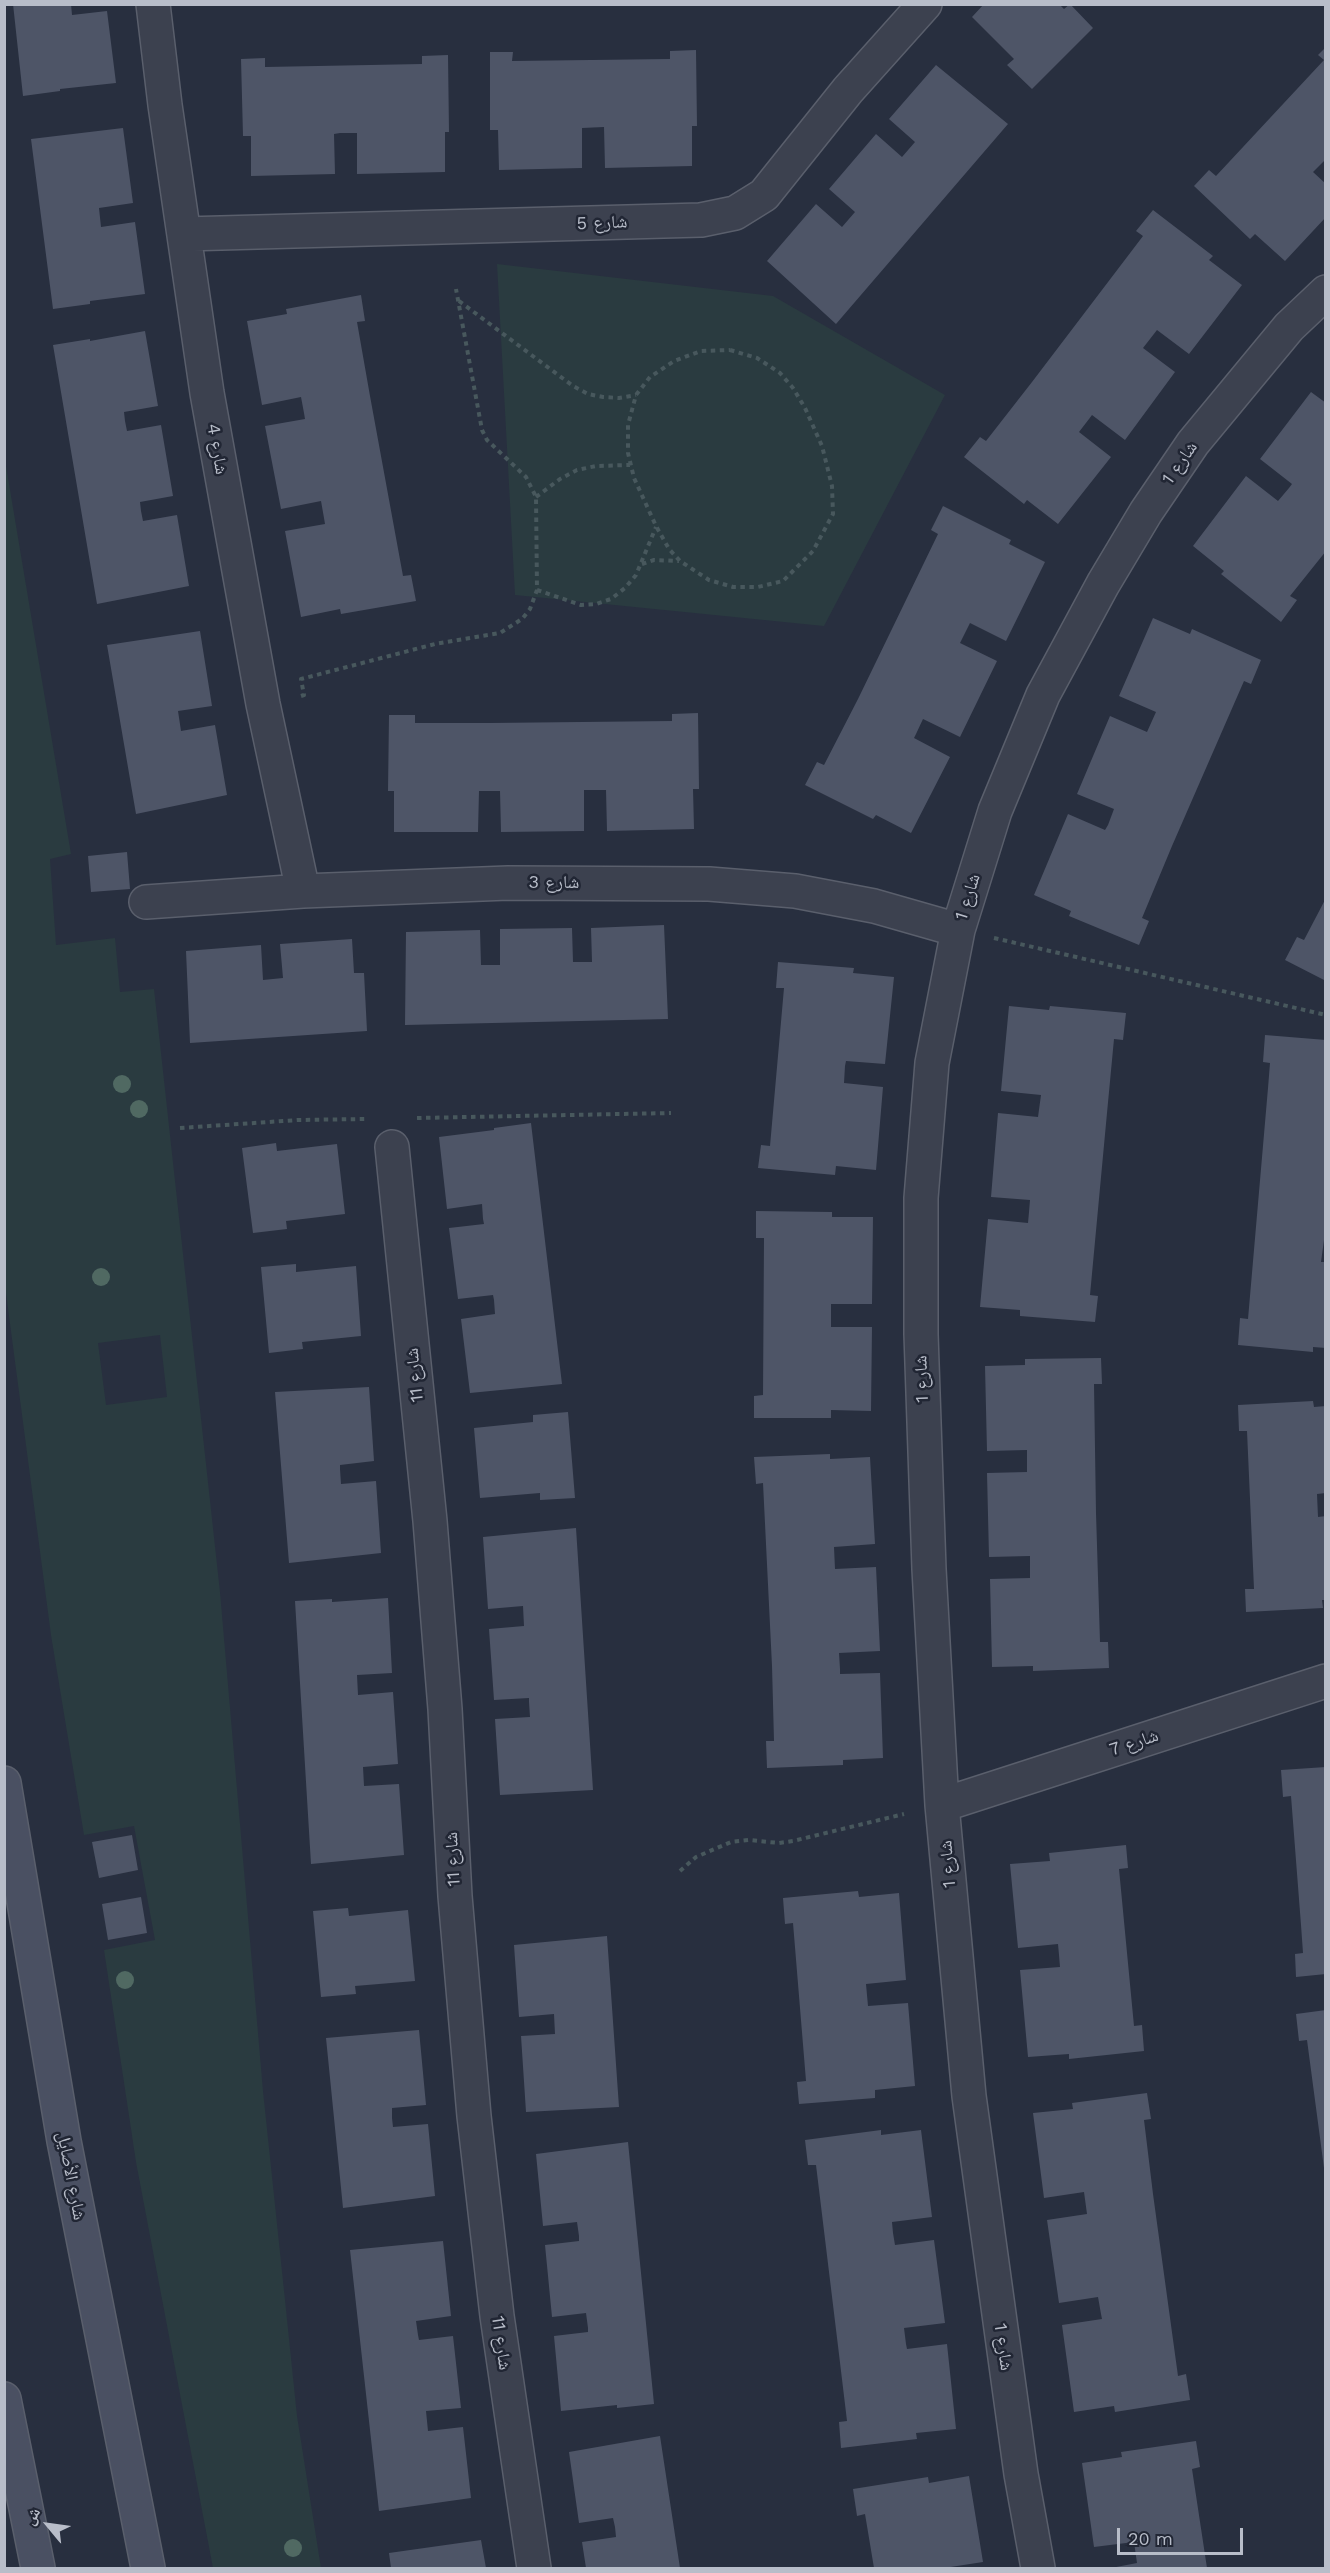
<!DOCTYPE html>
<html>
<head>
<meta charset="utf-8">
<style>
  body { margin:0 }
  #map { position:relative; width:1330px; height:2573px; overflow:hidden; background:#282f3f; font-family:"Work Sans","Noto Naskh Arabic",sans-serif }
  canvas { display:block }
  .frame { position:absolute; inset:0; border:6px solid #b8bdc9; pointer-events:none }
  .north { position:absolute; left:18px; top:2495px; width:60px; height:60px; -webkit-text-stroke:4px #212634; paint-order:stroke; rotate:299deg; font-size:16px; font-weight:700; line-height:24px; text-align:center; color:#b8bdc9 }
  .north::after { content:''; display:block; margin:auto; width:21px; height:27px; background:#b8bdc9; clip-path:polygon(50% 0,100% 100%,50% 72%,0 100%) }
  .scale { position:absolute; left:1117px; top:2528px; width:126px; height:27px; box-sizing:border-box; border:3px solid #b8bdc9; border-top:0; padding-left:8px; font-size:18px; line-height:21px; white-space:nowrap; color:#b8bdc9; -webkit-text-stroke:4px #212634; paint-order:stroke }
</style>
</head>
<body>
<div id="map">
<canvas width="1330" height="2573"></canvas>
<div class="frame"></div>
<div class="north">ش</div>
<div class="scale">20 m</div>
</div>
<script>
const context = document.querySelector('canvas').getContext('2d');
context.lineJoin = 'round';
function paint(path, color) { context.fillStyle = color; context.fill(path, 'evenodd'); }
const poly = rows => new Path2D(rows.map(r => 'M' + r).join(''));
function stroke(path, color, width, dash) { context.strokeStyle = color; context.lineWidth = width; context.lineCap = dash ? 'butt' : 'round'; context.setLineDash(dash || []); context.stroke(path); }
function label(font, color, halo, rows, align = 'center') {
  context.font = font + ' "Work Sans","Noto Naskh Arabic",sans-serif'; context.lineWidth = 5; context.setLineDash([]); context.textBaseline = 'middle'; context.strokeStyle = halo; context.fillStyle = color; for (const [text, x, y, turn = 0] of rows) {
    context.save(); context.translate(x, y); context.rotate((+turn || 0) * Math.PI / 180); context.textAlign = isNaN(turn) ? turn : align; if (halo) context.strokeText(text, 0, 0); context.fillText(text, 0, 0); context.restore();
  }
}
paint(poly([
  [497,264,773,296,945,395,824,626,515,595],
  [5,460,71,854,50,859,56,945,115,938,120,992,154,989,220,1592,263,2091,285,2300,297,2416,321,2568,213,2568,136,2162,104,1950,155,1940,134,1826,84,1835,51,1635,4,1278],
  [160,1335,167,1397,106,1405,98,1343]
]), '#2a3b40');
paint(poly([
  [13,4,71,4,72,15,107,11,116,83,60,89,60,91,23,96],
  [984,4,1059,4,1064,9,1070,4,1093,28,1032,89,1007,65,1014,59,972,17],
  [1326,47,1326,159,1313,172,1326,184,1326,217,1285,261,1255,234,1250,239,1194,186,1209,170,1216,176,1324,60,1318,55],
  [696,50,697,126,692,126,692,166,605,168,604,127,582,128,582,168,499,170,498,130,490,130,490,52,513,52,512,61,670,59,670,51],
  [448,55,449,132,445,132,445,172,357,174,357,133,340,133,334,134,335,174,251,176,251,136,243,136,241,59,265,58,265,67,422,64,422,56],
  [936,65,1008,124,836,324,767,261,816,204,842,227,855,212,829,189,876,134,902,157,915,142,889,119],
  [123,128,133,203,99,208,101,227,135,222,145,294,90,301,90,304,53,309,31,139],
  [1153,210,1213,256,1209,260,1242,285,1189,354,1157,330,1143,348,1175,372,1125,440,1092,415,1089,419,1079,432,1111,457,1058,524,1027,500,1024,504,964,457,980,437,986,441,1032,382,1143,236,1136,231],
  [361,295,365,321,357,322,370,396,403,576,411,575,416,601,341,614,340,609,301,617,285,531,325,524,324,518,321,501,281,509,265,426,305,419,304,413,301,397,262,405,247,321,287,314,286,309],
  [145,331,158,406,124,412,125,421,127,431,161,425,173,496,140,502,141,511,143,521,177,515,189,586,97,604,53,345,90,339,90,341],
  [1311,392,1326,403,1326,551,1290,596,1297,600,1281,622,1221,574,1224,571,1193,546,1246,476,1278,501,1289,488,1292,484,1260,459],
  [943,506,1011,540,1009,544,1045,562,1006,641,970,623,960,643,997,661,960,737,923,719,916,734,914,738,950,757,911,833,876,815,873,819,805,785,817,762,824,765,858,699,938,534,931,530],
  [1153,618,1190,634,1192,629,1261,660,1251,684,1244,681,1172,846,1142,918,1149,921,1139,945,1069,916,1071,911,1034,895,1068,814,1105,830,1108,825,1114,809,1077,794,1110,716,1147,732,1156,712,1119,696],
  [200,631,212,706,178,711,181,731,215,725,227,795,136,814,107,645],
  [698,713,699,789,693,789,694,829,607,831,606,790,584,790,584,831,501,832,500,791,479,791,478,832,394,832,394,791,388,791,389,715,415,715,415,723,490,723,672,721,672,714],
  [127,852,130,889,91,892,88,856],
  [1326,898,1326,981,1285,960,1297,937,1304,940],
  [664,925,668,1019,405,1025,406,932,480,930,481,965,500,965,500,929,572,928,573,962,592,962,591,928],
  [352,939,354,973,364,973,367,1031,190,1043,186,951,261,945,263,980,283,978,280,944],
  [778,962,854,968,853,973,894,977,885,1064,846,1061,845,1066,844,1083,883,1087,876,1170,836,1166,835,1175,758,1168,761,1145,770,1146,784,988,776,988],
  [1009,1006,1049,1010,1050,1006,1126,1013,1123,1040,1114,1039,1107,1113,1090,1295,1098,1296,1095,1322,1020,1316,1020,1310,980,1307,988,1219,1028,1223,1029,1212,1030,1200,991,1197,998,1113,1038,1117,1041,1095,1001,1091],
  [1265,1035,1326,1040,1326,1241,1324,1240,1321,1262,1326,1262,1326,1348,1313,1347,1313,1352,1238,1345,1240,1318,1248,1319,1268,1088,1270,1063,1263,1062],
  [531,1123,562,1384,470,1393,461,1319,495,1314,494,1300,493,1295,458,1299,449,1228,484,1224,483,1219,482,1204,447,1209,439,1137,494,1130,494,1128],
  [276,1143,277,1151,337,1144,345,1214,286,1221,287,1229,253,1233,242,1148],
  [756,1211,832,1212,832,1217,873,1217,872,1304,831,1304,831,1327,872,1327,871,1411,831,1410,831,1418,754,1418,754,1396,763,1395,764,1238,756,1238],
  [296,1264,296,1272,356,1266,361,1336,302,1342,303,1349,269,1353,261,1267],
  [1101,1358,1102,1384,1094,1384,1096,1513,1100,1642,1108,1642,1109,1668,1033,1671,1033,1666,992,1667,990,1579,1030,1578,1030,1556,989,1557,987,1473,1027,1472,1027,1450,987,1451,985,1366,1025,1365,1025,1359],
  [369,1387,374,1461,340,1465,340,1469,341,1484,376,1481,381,1553,289,1563,275,1392],
  [1313,1401,1314,1407,1326,1406,1326,1493,1317,1494,1318,1517,1326,1516,1326,1600,1322,1600,1323,1608,1246,1612,1245,1589,1254,1589,1247,1431,1239,1431,1238,1405],
  [568,1412,575,1498,540,1500,540,1493,480,1498,474,1428,533,1422,533,1415],
  [830,1454,830,1459,870,1457,875,1544,834,1547,835,1569,876,1567,880,1651,839,1653,840,1669,840,1674,880,1673,883,1758,843,1760,843,1765,767,1768,766,1741,774,1741,772,1666,763,1483,756,1484,754,1457],
  [576,1528,593,1790,500,1795,495,1719,530,1717,529,1702,529,1698,494,1700,489,1629,524,1626,523,1606,488,1609,483,1537],
  [388,1598,392,1673,357,1675,358,1695,393,1692,398,1764,363,1767,364,1786,399,1784,404,1855,311,1864,295,1601,332,1599,332,1602],
  [1326,1767,1326,1974,1296,1977,1295,1954,1303,1953,1301,1925,1291,1796,1283,1797,1281,1770],
  [132,1835,138,1870,99,1878,92,1842],
  [1126,1845,1128,1868,1119,1869,1134,2026,1142,2025,1144,2051,1069,2059,1069,2054,1028,2057,1020,1970,1060,1967,1059,1955,1058,1944,1018,1948,1010,1864,1050,1861,1049,1853],
  [858,1891,859,1897,899,1893,906,1980,866,1984,868,2006,908,2003,915,2086,875,2090,875,2098,799,2104,797,2082,806,2081,793,1923,785,1924,783,1898],
  [141,1897,147,1933,108,1940,102,1904],
  [348,1908,349,1916,408,1910,415,1981,355,1986,356,1994,321,1997,313,1911],
  [607,1936,619,2107,526,2112,521,2036,555,2034,554,2014,519,2017,514,1945],
  [1326,2010,1326,2168,1324,2168,1307,2040,1299,2041,1296,2014],
  [419,2030,426,2105,392,2108,392,2118,393,2127,428,2124,435,2196,343,2208,326,2038],
  [1147,2093,1151,2119,1144,2120,1153,2194,1178,2376,1186,2374,1190,2400,1115,2412,1114,2406,1074,2412,1062,2325,1102,2319,1101,2314,1098,2297,1059,2303,1047,2220,1087,2214,1084,2192,1044,2198,1033,2113,1073,2109,1072,2103],
  [881,2130,881,2135,921,2130,932,2217,892,2222,893,2233,895,2245,934,2240,945,2323,904,2328,906,2344,907,2349,947,2344,956,2429,916,2433,917,2439,841,2448,839,2422,847,2421,838,2346,816,2165,808,2165,805,2140],
  [628,2142,654,2404,617,2408,617,2405,561,2411,554,2336,588,2332,588,2328,586,2313,552,2317,545,2245,579,2241,579,2236,577,2222,543,2226,536,2154],
  [443,2241,451,2316,416,2321,418,2335,419,2340,453,2336,461,2408,426,2411,428,2431,463,2427,471,2498,379,2511,350,2250],
  [660,2436,680,2568,586,2568,582,2542,616,2537,615,2527,613,2518,579,2523,569,2452],
  [1196,2441,1200,2467,1192,2469,1207,2568,1111,2568,1137,2563,1134,2542,1094,2547,1082,2463,1122,2457,1121,2452],
  [969,2476,983,2562,944,2568,874,2568,865,2514,857,2516,853,2489,928,2477,929,2483],
  [481,2540,486,2568,391,2568,389,2553]
]), '#4e5567');
const street = poly([
  [153,4,165,105,207,393,263,704,303,891],
  [184,234,701,220,735,213,764,195,848,90,925,4],
  [146,902,303,891,508,883,709,884,795,891,874,906,958,930],
  [392,1147,430,1521,445,1709,455,1896,474,2116,497,2316,534,2568],
  [942,1805,1326,1681],
  [1038,2568,1021,2474,969,2096,942,1805,929,1569,921,1334,921,1198,932,1063,958,930,995,811,1043,695,1103,584,1146,512,1193,443,1289,327,1326,292]
]);
const secondary = poly([
  [4,1783,64,2141,148,2568],
  [4,2399,38,2568]
]);
stroke(street, '#5a5f6c', 36);
stroke(secondary, '#5a5f6c', 36);
stroke(poly([
  [459,301,573,386,588,394,603,397,619,398,636,395],
  [730,350,757,358,780,373,793,388,805,408,822,446,832,486,833,514,813,551,783,581,758,587,733,587,709,580,680,561,669,549,656,526,634,478,628,453,628,425,636,395,650,377,674,361,701,351,730,350],
  [536,497,560,479,577,470,596,466,630,465],
  [642,564,654,560,679,561],
  [537,590,581,605,596,604,611,599,625,588,636,575,656,527],
  [301,696,304,695,301,679,435,644,500,633,522,619,530,609,537,590,536,497,526,477,487,440,482,430,456,289],
  [994,938,1326,1015],
  [417,1118,671,1113],
  [180,1128,298,1120,365,1119],
  [680,1871,696,1857,731,1842,749,1840,779,1843,793,1841,904,1814]
]), '#48585d', 4, [4.5, 4.5]);
stroke(street, '#3c414f', 33);
stroke(secondary, '#4a5062', 33);
context.fillStyle = '#506962';
for (const [x, y] of [
  [122,1084],
  [139,1109],
  [101,1277],
  [125,1980],
  [293,2548]
]) { context.beginPath(); context.arc(x, y, 9, 0, 2 * Math.PI); context.fill(); }
label('18px', '#b8bdc9', '#212634', [
  ["شارع 5",602,223,-2],
  ["شارع 4",217,449,80],
  ["شارع 1",1180,463,-55],
  ["شارع 3",554,883],
  ["شارع 1",968,897,-73],
  ["شارع 11",415,1375,-96],
  ["شارع 1",922,1379,-92],
  ["شارع 7",1134,1743,-18],
  ["شارع 11",453,1859,-93],
  ["شارع 1",948,1864,-95],
  ["شارع الأصايل",71,2176,79],
  ["شارع 11",501,2343,82],
  ["شارع 1",1003,2347,82]
]);
</script>
</body>
</html>
